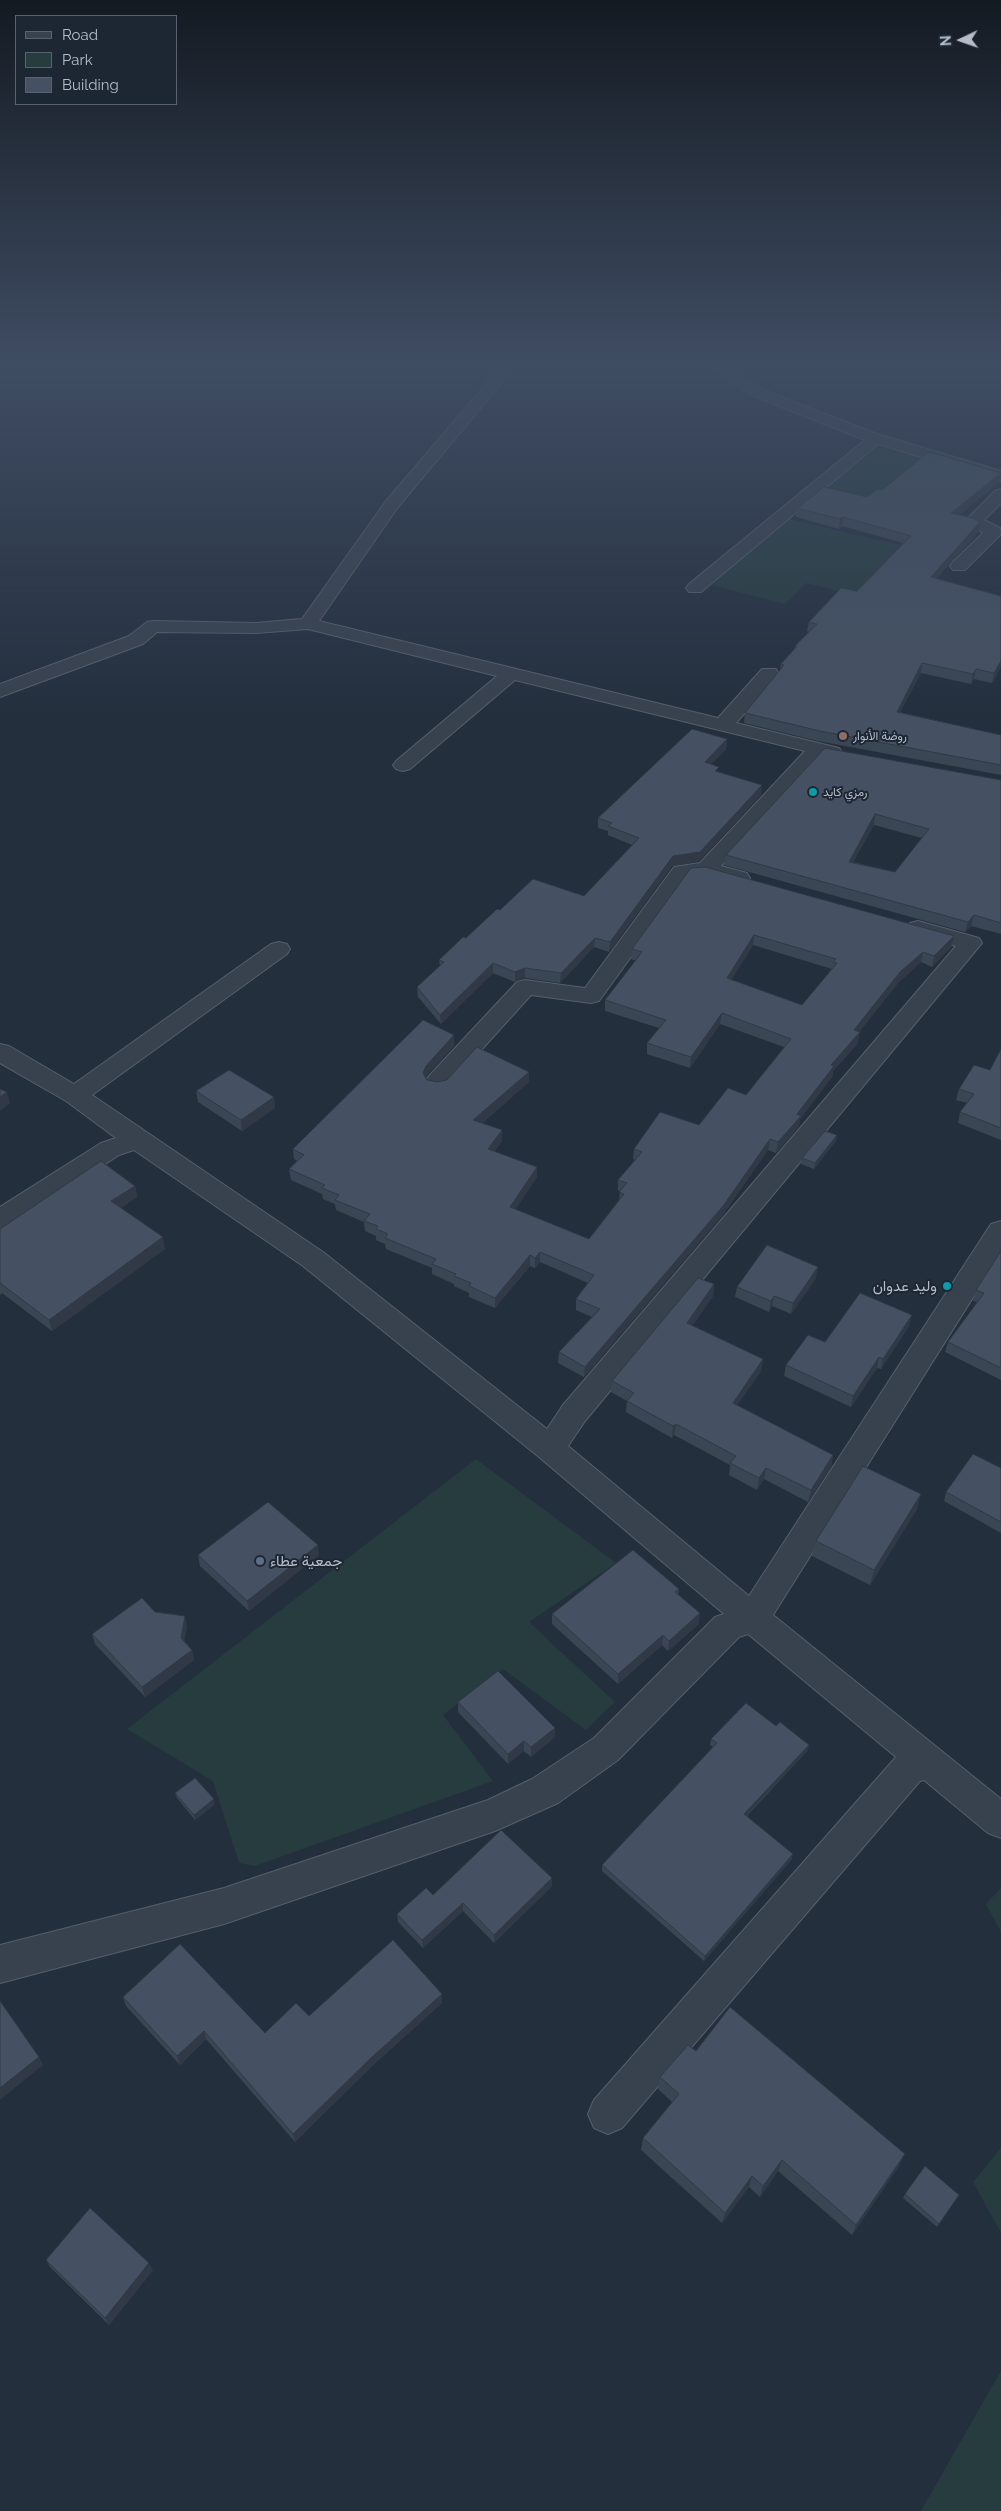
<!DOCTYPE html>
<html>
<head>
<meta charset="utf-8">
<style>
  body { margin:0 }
  #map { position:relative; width:1001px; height:2511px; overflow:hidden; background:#242f3e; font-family:Raleway,sans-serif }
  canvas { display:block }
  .legend { position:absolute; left:15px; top:15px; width:162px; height:90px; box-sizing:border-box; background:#1d2633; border:1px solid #59626f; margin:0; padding:6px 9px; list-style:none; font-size:15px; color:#b4bcc9 }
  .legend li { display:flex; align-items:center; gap:10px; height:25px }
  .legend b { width:25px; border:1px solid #59626f }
  .north { position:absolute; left:936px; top:15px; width:50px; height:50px; -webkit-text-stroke:4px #1d2633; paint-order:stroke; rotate:267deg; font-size:14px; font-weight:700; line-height:20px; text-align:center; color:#b4bcc9 }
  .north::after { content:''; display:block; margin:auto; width:18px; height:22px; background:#b4bcc9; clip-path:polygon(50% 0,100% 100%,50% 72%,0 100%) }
</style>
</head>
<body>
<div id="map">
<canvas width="1001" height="2511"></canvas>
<ul class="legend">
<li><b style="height:6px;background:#38414e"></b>Road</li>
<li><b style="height:14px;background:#263c3f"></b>Park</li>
<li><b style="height:14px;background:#455162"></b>Building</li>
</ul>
<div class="north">N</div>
</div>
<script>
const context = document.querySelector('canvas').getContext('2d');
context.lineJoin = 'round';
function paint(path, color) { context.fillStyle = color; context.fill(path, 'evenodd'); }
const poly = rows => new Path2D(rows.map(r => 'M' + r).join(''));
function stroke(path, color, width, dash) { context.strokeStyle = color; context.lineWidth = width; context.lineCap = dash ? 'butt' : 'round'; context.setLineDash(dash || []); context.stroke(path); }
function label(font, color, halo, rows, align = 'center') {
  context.font = font + ' Raleway,Vazirmatn,sans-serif'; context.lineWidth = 4; context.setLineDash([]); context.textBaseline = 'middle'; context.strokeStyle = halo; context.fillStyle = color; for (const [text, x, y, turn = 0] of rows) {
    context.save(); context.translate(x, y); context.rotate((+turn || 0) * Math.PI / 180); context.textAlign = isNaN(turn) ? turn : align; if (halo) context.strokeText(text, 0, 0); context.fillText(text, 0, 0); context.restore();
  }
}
paint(poly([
  [876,447,923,458,856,510,821,492],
  [784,518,900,545,871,576,919,588,901,607,806,583,785,604,712,585],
  [476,1459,616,1563,529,1622,615,1702,586,1730,503,1669,443,1715,493,1781,255,1866,239,1863,213,1781,127,1729],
  [1001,1888,1001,1932,986,1904],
  [1001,2148,1001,2233,973,2182],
  [1001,2371,1001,2511,921,2511]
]), '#263c3f');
const minor = poly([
  [501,367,515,367,398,507,319,621,718,718,762,669,776,669,778,673,776,677,736,723,839,748,842,752,839,756,832,758,823,756,721,866,747,873,750,878,747,883,739,885,704,875,689,877,599,1001,591,1003,531,995,446,1089,437,1091,428,1089,425,1083,428,1077,517,982,525,980,585,988,674,867,700,863,805,751,515,680,410,769,403,771,396,769,393,765,396,761,497,676,308,629,256,633,157,632,143,644,0,697,0,684,129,636,147,622,153,621,256,623,302,619,386,501,501,367],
  [710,367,726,367,761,389,877,434,1001,471,1001,481,878,444,701,592,689,592,686,588,689,584,865,440,751,395,710,367],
  [1001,489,1001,503,984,520,1000,528,1001,534,965,570,953,570,950,566,953,562,983,533,965,521,995,491,1001,489],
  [918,921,979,938,982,943,585,1421,568,1446,749,1596,991,1224,1001,1221,1001,1253,773,1615,1001,1799,1001,1838,988,1833,924,1780,920,1781,622,2128,608,2134,594,2128,588,2114,594,2100,896,1757,748,1634,739,1637,618,1760,558,1803,495,1831,224,1924,0,1983,0,1945,224,1888,488,1800,532,1779,594,1738,715,1617,724,1614,539,1457,303,1266,134,1150,119,1155,10,1227,0,1230,0,1207,101,1143,116,1138,66,1101,0,1063,0,1044,9,1046,74,1084,271,944,279,942,287,944,290,949,287,954,92,1095,323,1252,547,1429,563,1405,956,946,910,933,907,928,910,923,918,921]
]);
stroke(minor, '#565f6c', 2);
paint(minor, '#38414e');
paint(poly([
  [999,482,959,515,980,522,978,532,937,578,1001,666,992,683,974,679,971,684,921,673,900,712,1001,735,1001,775,818,741,744,723,745,713,780,671,781,664,794,650,795,646,809,632,807,631,809,622,857,591,903,543,842,526,839,529,796,517,797,508,867,497,882,490],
  [727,739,726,749,711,764,718,772,761,795,699,861,672,866,609,952,594,947,560,983,525,978,515,982,493,973,441,1024,418,997,417,987,440,966,439,960,466,938,500,910,584,896,632,845,608,835,608,831,598,828,598,818],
  [1001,780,1001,934,971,926,965,932,724,865,726,855],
  [874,825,922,838,895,872,853,862],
  [691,868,951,947,932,967,921,962,898,983,859,1032,858,1043,833,1071,832,1077,800,1119,799,1126,776,1153,768,1150,722,1216,584,1377,558,1363,559,1352,592,1317,576,1310,576,1299,588,1283,540,1262,535,1268,530,1266,495,1308,469,1297,469,1293,454,1286,454,1284,432,1274,432,1268,386,1249,385,1244,376,1240,376,1236,365,1231,364,1222,336,1210,335,1204,323,1199,322,1194,291,1180,289,1169,297,1161,294,1159,293,1149,454,1046,426,1076,426,1078,427,1080,437,1082,529,1072,529,1082,482,1123,502,1130,502,1141,494,1152,537,1167,537,1177,515,1209,589,1239,619,1201,620,1191,618,1190,618,1180,635,1160,633,1159,634,1149,699,1125,746,1095,784,1047,720,1024,690,1068,647,1054,647,1043,659,1028,605,1011,605,1000,636,961,631,959,632,949],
  [753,945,832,969,802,1005,731,980],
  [1001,1049,1001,1140,958,1123,960,1112,967,1103,956,1100,959,1089,990,1070],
  [196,1091,274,1097,275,1108,242,1131,198,1102],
  [837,1135,836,1141,814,1169,801,1164,802,1158],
  [135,1186,137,1197,121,1208,165,1249,52,1331,2,1293,0,1295,0,1229],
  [1001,1251,1001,1380,945,1352,948,1342,977,1302,973,1301,976,1290],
  [816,1278,791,1314,772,1306,769,1312,735,1297,737,1287],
  [714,1284,713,1296,692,1326,763,1359,761,1371,737,1405,833,1455,831,1467,808,1502,764,1479,757,1490,729,1475,730,1465,674,1435,672,1438,626,1412,627,1401,611,1392,612,1381],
  [909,1326,881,1369,877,1368,851,1407,784,1376,786,1365,825,1342],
  [1001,1468,1001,1533,944,1501,946,1492],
  [917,1509,870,1585,812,1556,816,1541],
  [198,1555,319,1555,249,1611,200,1566],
  [679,1589,678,1595,699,1624,668,1651,662,1645,618,1684,552,1624,552,1614],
  [155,1612,187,1626,184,1642,192,1650,194,1660,145,1697,95,1644,92,1634],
  [458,1702,555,1737,531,1757,524,1751,508,1764,458,1712],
  [776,1726,809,1745,807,1751,747,1816,792,1859,704,1961,602,1871,602,1865,713,1747,710,1745,711,1739],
  [175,1793,215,1804,195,1820,177,1798],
  [552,1886,494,1943,463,1911,423,1948,398,1922,397,1914,433,1895],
  [442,1994,442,2003,373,2065,295,2142,206,2039,180,2065,126,2006,123,1997,265,2033,309,2016],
  [696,2051,899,2166,852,2235,778,2171,760,2197,749,2187,722,2223,641,2150,643,2138,672,2102,658,2089,660,2077],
  [905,2194,959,2195,937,2227,903,2198],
  [46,2260,153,2270,109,2325,50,2267]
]), '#3b4654');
paint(poly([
  [1001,474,999,482,950,522,951,513],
  [843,517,842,526,839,529,840,519],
  [980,522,978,532,930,586,931,577],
  [1001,661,1001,666,992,683,994,673],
  [922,663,921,673,895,721,897,712],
  [976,669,974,679,971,684,973,674],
  [727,739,726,749,704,771,705,762],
  [762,785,761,795,699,861,672,866,609,952,610,942,673,856],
  [875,814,874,825,848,872,849,862],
  [974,915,971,926,965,932,968,922],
  [754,935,753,945,726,989,727,978],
  [954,936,951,947,932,967,934,956],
  [595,938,594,947,560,983,561,973],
  [923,952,921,962,898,983,854,1039,860,1032,858,1043,833,1071,832,1077,800,1119,799,1126,776,1153,778,1142,854,1030,900,972],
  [493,963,493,973,441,1024,440,1015],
  [525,968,525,978,515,982,515,972],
  [722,1013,720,1024,690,1068,691,1057],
  [454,1035,454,1046,426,1076,423,1084,423,1073,426,1066],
  [529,1072,529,1082,474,1131,473,1120],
  [7,1092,10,1103,0,1111,0,1097],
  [274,1097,275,1108,242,1131,241,1120],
  [502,1130,502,1141,488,1160,488,1149],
  [837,1135,836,1141,814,1169,815,1163],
  [770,1139,768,1150,722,1216,584,1377,585,1367],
  [537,1167,537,1177,510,1218,510,1207],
  [135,1186,137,1197,114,1213,111,1201],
  [163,1237,165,1249,52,1331,49,1320],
  [540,1252,540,1262,535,1268,535,1258],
  [530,1255,530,1266,495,1308,495,1298],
  [818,1267,816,1278,791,1314,793,1303],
  [714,1284,713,1296,686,1335,687,1323],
  [774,1296,772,1306,769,1312,771,1301],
  [912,1315,909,1326,881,1369,883,1359],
  [879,1357,877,1368,851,1407,853,1396],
  [763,1359,761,1371,731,1414,733,1403],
  [676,1424,674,1435,672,1438,673,1426],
  [833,1455,831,1467,808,1502,811,1490],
  [766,1468,764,1479,757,1490,759,1478],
  [921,1494,917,1509,870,1585,874,1570],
  [318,1545,319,1555,249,1611,247,1601],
  [700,1613,699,1624,668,1651,669,1641],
  [185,1616,187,1626,183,1649,181,1638],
  [663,1635,662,1645,618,1684,618,1674],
  [192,1650,194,1660,145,1697,142,1687],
  [555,1728,555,1737,531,1757,531,1747],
  [524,1741,524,1751,508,1764,508,1754],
  [809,1745,807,1751,743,1819,744,1814],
  [214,1799,215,1804,195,1820,194,1815],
  [793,1854,792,1859,704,1961,705,1956],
  [552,1878,552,1886,494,1943,494,1935],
  [463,1903,463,1911,423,1948,422,1940],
  [442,1994,442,2003,373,2065,295,2142,293,2134,372,2057],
  [204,2031,206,2039,180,2065,177,2056],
  [39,2057,43,2065,0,2100,0,2088],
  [905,2154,899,2166,852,2235,856,2225],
  [782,2160,778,2171,760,2197,763,2186],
  [752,2176,749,2187,722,2223,725,2213],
  [149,2263,153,2270,109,2325,105,2318]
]), '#303945');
const building = poly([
  [929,452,1001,473,951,513,973,518,980,522,931,577,1001,596,1001,661,994,673,976,669,973,674,922,663,897,712,1001,735,1001,765,820,731,745,713,784,665,781,664,797,646,795,646,817,624,809,622,841,588,857,591,911,536,843,517,840,519,797,508,824,487,867,497,878,489,882,490,929,452],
  [692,729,727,739,705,762,719,767,715,771,762,785,700,852,673,856,610,942,595,938,561,973,525,968,515,972,493,963,440,1015,417,987,444,962,439,960,463,937,466,938,497,909,500,910,533,879,584,896,639,838,608,826,612,823,598,818,692,729],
  [825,748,1001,780,1001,923,974,915,968,922,726,855,825,748],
  [875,814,929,829,895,872,849,862,875,814],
  [705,867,954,936,934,956,923,952,900,972,854,1030,860,1032,831,1065,834,1066,797,1114,801,1116,778,1142,770,1139,723,1206,585,1367,559,1352,600,1309,576,1299,594,1275,540,1252,535,1258,530,1255,495,1298,469,1286,471,1283,454,1276,456,1274,432,1264,436,1259,385,1238,388,1234,376,1229,378,1226,364,1221,370,1214,335,1200,339,1195,322,1188,325,1185,289,1169,304,1155,293,1149,423,1020,454,1035,426,1066,423,1073,427,1080,437,1082,447,1080,477,1047,529,1072,473,1120,502,1130,488,1149,537,1167,510,1207,589,1239,624,1194,619,1192,627,1183,618,1180,642,1152,634,1149,660,1112,699,1125,728,1088,746,1095,791,1039,722,1013,691,1057,647,1043,666,1020,605,1000,642,952,632,949,691,868,705,867],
  [754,935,836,959,833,962,837,963,802,1005,727,978,754,935],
  [1001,1049,1001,1128,960,1112,974,1094,959,1089,974,1065,990,1070,1001,1049],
  [229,1070,274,1097,241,1120,196,1091,229,1070],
  [0,1089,7,1092,0,1097,0,1089],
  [825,1131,837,1135,815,1163,802,1158,825,1131],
  [101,1161,135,1186,111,1201,163,1237,49,1320,0,1283,0,1229,101,1161],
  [767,1245,818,1267,793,1303,774,1296,771,1301,737,1287,767,1245],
  [1001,1251,1001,1368,948,1342,984,1293,976,1290,1001,1251],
  [698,1278,714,1284,687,1323,763,1359,733,1403,833,1455,811,1490,766,1468,759,1478,730,1463,736,1456,676,1424,673,1426,627,1401,634,1393,612,1381,698,1278],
  [860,1293,912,1315,883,1359,879,1357,853,1396,786,1365,808,1335,825,1342,860,1293],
  [973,1454,1001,1468,1001,1522,946,1492,973,1454],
  [863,1466,921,1494,874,1570,816,1541,863,1466],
  [268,1502,318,1545,247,1601,198,1555,268,1502],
  [633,1550,679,1589,675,1592,700,1613,669,1641,663,1635,618,1674,552,1614,633,1550],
  [142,1598,155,1612,185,1616,181,1638,192,1650,142,1687,92,1634,142,1598],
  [498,1671,555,1728,531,1747,524,1741,508,1754,458,1702,498,1671],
  [746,1703,776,1726,780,1722,809,1745,744,1814,793,1854,705,1956,602,1865,717,1743,711,1739,746,1703],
  [195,1778,214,1799,194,1815,175,1793,195,1778],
  [501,1830,552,1878,494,1935,463,1903,422,1940,397,1914,426,1888,433,1895,501,1830],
  [393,1940,442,1994,372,2057,293,2134,204,2031,177,2056,123,1997,180,1944,265,2033,296,2003,309,2016,393,1940],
  [0,2001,39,2057,0,2088,0,2001],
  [730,2007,905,2154,856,2225,782,2160,763,2186,752,2176,725,2213,643,2138,679,2094,660,2077,688,2045,696,2051,730,2007],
  [925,2166,959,2195,939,2224,905,2194,925,2166],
  [90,2208,149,2263,105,2318,46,2260,90,2208]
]);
paint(building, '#455162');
stroke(building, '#303945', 1);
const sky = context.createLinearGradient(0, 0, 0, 718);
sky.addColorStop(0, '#141a22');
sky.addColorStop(0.51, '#3f4d63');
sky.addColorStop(1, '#3f4d6300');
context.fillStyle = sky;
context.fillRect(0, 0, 1001, 718);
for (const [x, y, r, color] of [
  [843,736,5,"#8d6e63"],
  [813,792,5,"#0f9aa8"],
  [947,1286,5,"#0f9aa8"],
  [260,1561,5,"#5c6f8a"]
]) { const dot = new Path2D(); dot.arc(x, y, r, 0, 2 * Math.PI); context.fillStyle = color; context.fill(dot); stroke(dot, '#1d2633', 2); }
label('12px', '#b4bcc9', '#1d2633', [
  ["روضة الأنوار",853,736],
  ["رمزي كايد",823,792]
], 'left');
label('15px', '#b4bcc9', '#1d2633', [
  ["وليد عدوان",937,1286],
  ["جمعية عطاء",270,1561,"left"]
], 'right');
</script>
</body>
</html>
